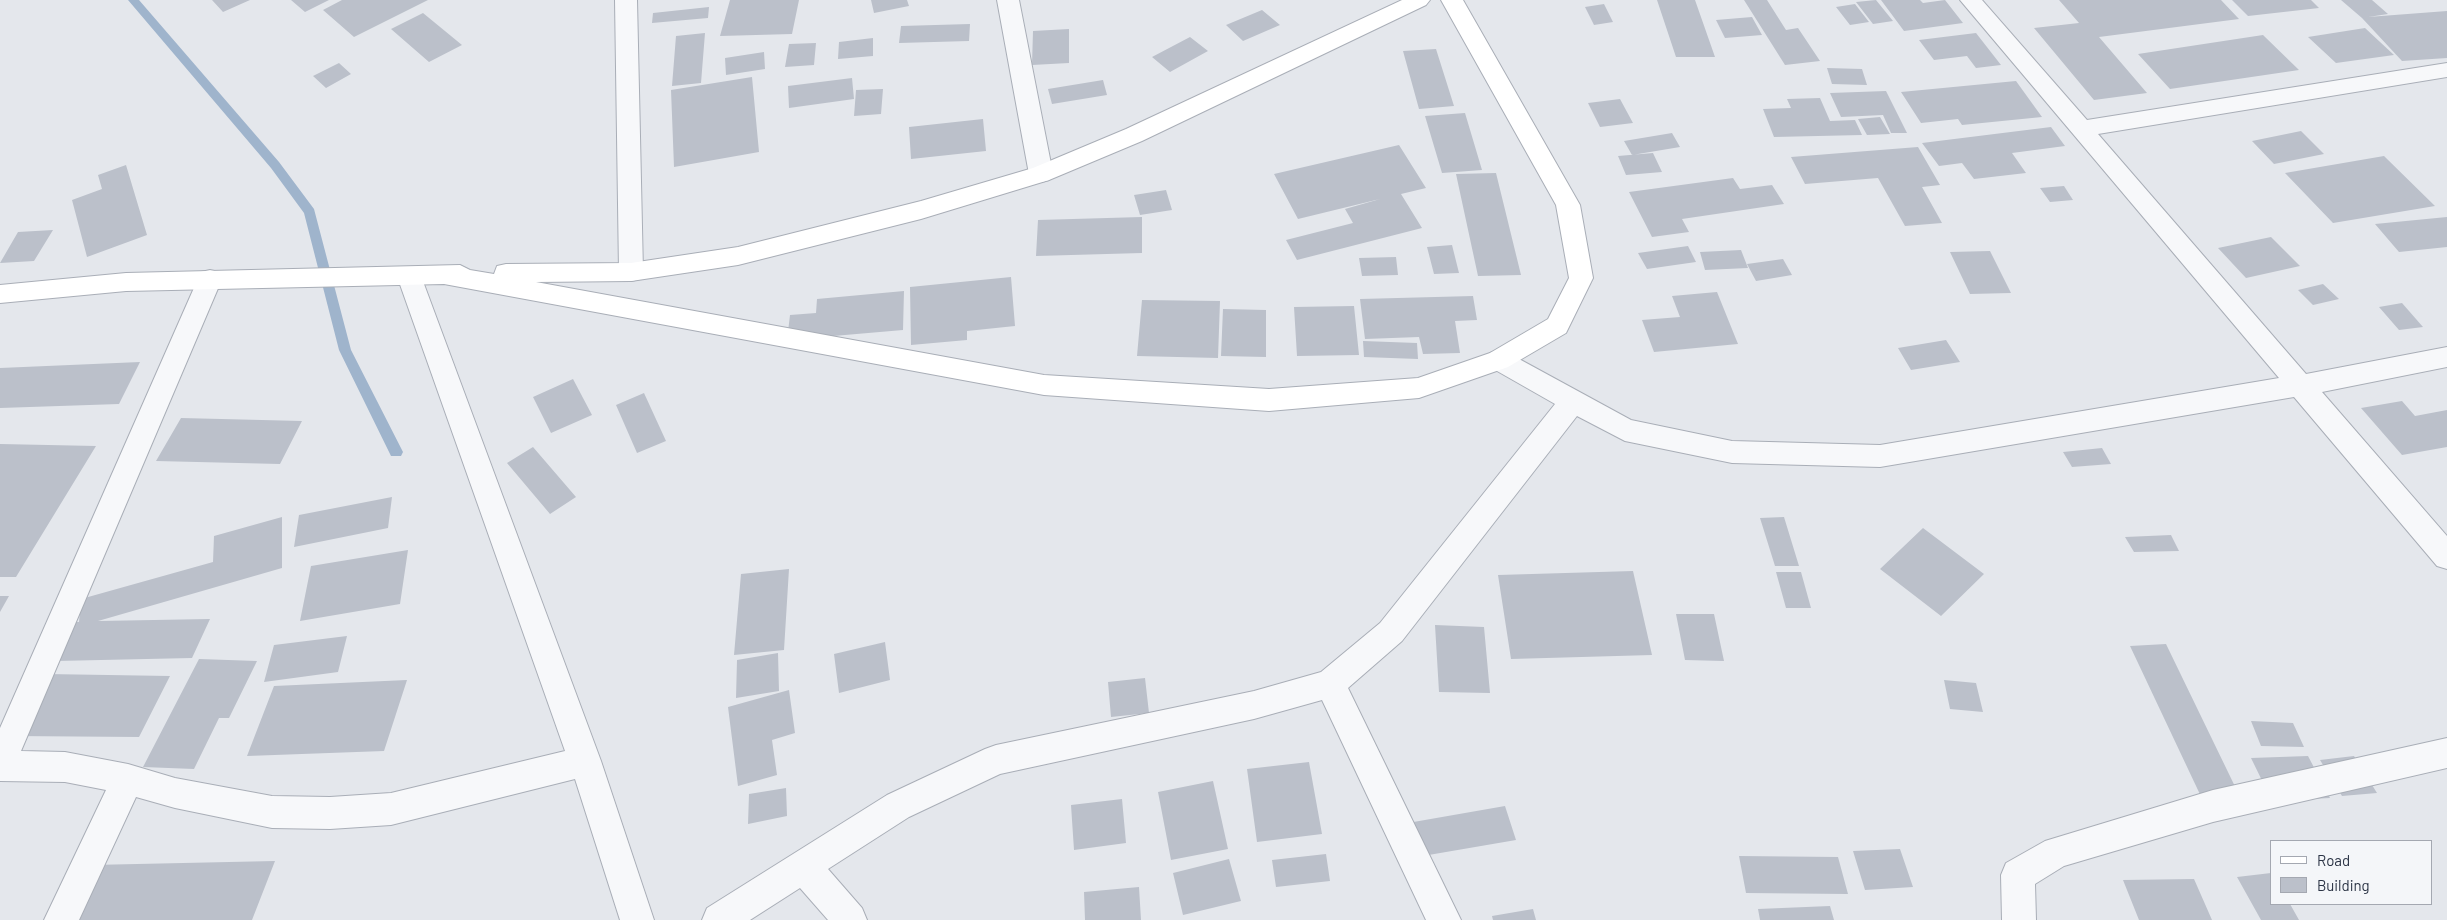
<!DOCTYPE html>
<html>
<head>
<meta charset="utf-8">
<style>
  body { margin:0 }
  #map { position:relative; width:2447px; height:920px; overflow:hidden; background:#e4e7ec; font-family:Barlow,sans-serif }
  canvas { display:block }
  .legend { position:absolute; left:2270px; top:840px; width:162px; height:65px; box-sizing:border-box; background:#f4f6f9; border:1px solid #a4a8b1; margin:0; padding:6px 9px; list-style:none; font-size:15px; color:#2b3445 }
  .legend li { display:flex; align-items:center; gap:10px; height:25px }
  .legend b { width:25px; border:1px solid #a4a8b1 }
</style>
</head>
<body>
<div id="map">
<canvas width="2447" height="920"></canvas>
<ul class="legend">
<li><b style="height:6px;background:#fff"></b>Road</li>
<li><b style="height:14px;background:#bbc0ca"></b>Building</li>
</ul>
</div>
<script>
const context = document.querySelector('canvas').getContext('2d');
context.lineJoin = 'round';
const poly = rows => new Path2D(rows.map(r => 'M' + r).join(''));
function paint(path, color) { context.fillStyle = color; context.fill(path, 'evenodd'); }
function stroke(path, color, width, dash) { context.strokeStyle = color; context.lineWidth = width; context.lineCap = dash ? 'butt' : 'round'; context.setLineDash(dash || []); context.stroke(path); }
paint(poly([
  [128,0,139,0,279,162,314,209,351,350,403,452,401,456,391,456,339,350,304,213,271,168,128,0]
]), '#9fb4cc');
paint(poly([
  [212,0,250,0,223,12],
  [291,0,329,0,305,12],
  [342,0,428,0,354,37,323,10],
  [730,0,799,0,792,34,720,36],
  [871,0,907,0,909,6,874,13],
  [1657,0,1695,0,1715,57,1676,57],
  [1744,0,1767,0,1786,30,1798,28,1820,61,1785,65],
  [1876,0,1893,21,1873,24,1856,2],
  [1881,0,1920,0,1923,3,1945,0,1963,23,1904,31],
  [2059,0,2221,0,2239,19,2099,37,2147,93,2094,100,2034,28,2079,23],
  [2232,0,2311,0,2319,8,2248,16],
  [2341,0,2372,0,2388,14,2368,17,2447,11,2447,58,2402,61,2362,18],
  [1604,4,1613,22,1594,25,1585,7],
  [1855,4,1869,22,1850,25,1836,7],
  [709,7,708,18,652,23,653,13],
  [1262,10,1280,25,1243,41,1226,25],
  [423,13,462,45,429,62,391,29],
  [1752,17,1762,35,1725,38,1716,20],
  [970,24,969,41,899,43,901,26],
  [2365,28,2394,55,2336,63,2308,37],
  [1069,29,1069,63,1032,65,1033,31],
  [705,33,701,83,672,86,676,36],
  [1976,33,2001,65,1976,68,1967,56,1934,60,1919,40],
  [2263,35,2299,70,2170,89,2138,54],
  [1190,37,1208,51,1170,72,1152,57],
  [873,38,873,56,838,59,839,42],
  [816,43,814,65,785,67,789,44],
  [1436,49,1454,106,1419,109,1403,51],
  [764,52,765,69,726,75,725,58],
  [339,63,351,74,326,88,313,76],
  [1827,68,1862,69,1867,85,1832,84],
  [752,77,759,152,674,167,671,90],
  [852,78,854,99,789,108,788,86],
  [1103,80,1107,95,1052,104,1048,89],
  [2016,81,2042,117,1962,125,1958,119,1921,123,1901,92],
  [883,89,881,114,854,116,856,90],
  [1886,91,1907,133,1891,133,1883,115,1841,117,1830,93],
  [1820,98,1830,121,1855,120,1862,135,1774,137,1763,109,1791,108,1787,99],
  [1620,99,1633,123,1600,127,1588,103],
  [1465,113,1482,170,1442,173,1425,116],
  [1880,117,1890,134,1867,135,1858,119],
  [983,119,986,151,911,159,909,127],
  [2051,127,2065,146,2012,153,2026,173,1974,179,1962,163,1939,166,1922,143],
  [2301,131,2324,154,2274,164,2252,141],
  [1672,133,1680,147,1632,155,1624,141],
  [1399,145,1426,188,1401,194,1422,228,1297,260,1286,240,1353,223,1345,209,1380,199,1298,219,1274,174],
  [1918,147,1940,185,1922,187,1942,223,1905,226,1878,178,1805,184,1791,157],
  [1653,153,1662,172,1626,175,1618,156],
  [2384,156,2435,206,2333,223,2285,173],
  [126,165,147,235,87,257,72,200,102,189,98,175],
  [1496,173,1521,275,1478,276,1456,174],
  [1733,178,1740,189,1772,185,1784,204,1682,219,1689,232,1652,237,1629,192],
  [2064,186,2073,200,2050,202,2040,188],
  [1166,190,1172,210,1140,215,1134,195],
  [1142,217,1142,253,1036,256,1038,220],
  [2447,217,2447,247,2399,252,2375,224],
  [53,230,34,261,0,263,18,232],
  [2271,237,2300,266,2246,278,2218,248],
  [1452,245,1459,273,1434,274,1427,247],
  [1688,246,1696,262,1647,269,1638,253],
  [1741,250,1748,268,1705,270,1700,252],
  [1990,251,2011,293,1970,294,1950,252],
  [1396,257,1398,275,1362,276,1359,258],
  [1783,259,1792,275,1756,281,1747,264],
  [1011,277,1015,326,967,331,967,340,911,345,910,287],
  [2323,284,2339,299,2313,305,2298,290],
  [904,291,903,330,787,340,790,315,816,313,817,299],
  [1717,292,1738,344,1654,352,1642,320,1680,317,1672,296],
  [1473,296,1477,320,1455,321,1460,353,1423,354,1419,337,1365,339,1360,299],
  [1142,300,1220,301,1218,358,1137,356],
  [2402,303,2423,327,2399,330,2379,307],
  [1354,306,1359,355,1297,356,1294,307],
  [1223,309,1266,310,1266,357,1221,356],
  [1946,340,1960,362,1911,370,1898,348],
  [1363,341,1417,343,1418,359,1364,357],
  [140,362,119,404,0,408,0,368],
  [573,379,592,415,551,433,533,397],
  [644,393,666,441,637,453,616,405],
  [2402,401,2415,416,2447,410,2447,447,2402,455,2361,408],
  [181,418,302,421,280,464,156,461],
  [0,444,96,446,16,577,0,577],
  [533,447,576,497,550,514,507,463],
  [2102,448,2111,464,2072,467,2063,452],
  [392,497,388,528,294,547,299,515],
  [282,517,282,568,98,621,210,619,192,658,56,661,76,622,79,622,81,599,213,562,214,536],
  [1784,517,1799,566,1775,566,1760,518],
  [1923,528,1984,574,1941,616,1880,569],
  [2171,535,2179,551,2134,552,2125,537],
  [408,550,400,604,300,621,311,566],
  [789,569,784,650,734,655,741,574],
  [1633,571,1652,655,1511,659,1498,575],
  [1776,572,1801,572,1811,608,1786,608],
  [0,596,9,596,0,612],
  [1676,614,1714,614,1724,661,1685,660],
  [1435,625,1484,627,1490,693,1439,692],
  [347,636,338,672,264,682,274,645],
  [885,642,890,680,839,693,834,654],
  [2166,644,2243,803,2205,805,2130,646],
  [778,653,779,691,736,698,737,660],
  [199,659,257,661,229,718,219,718,194,769,143,767],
  [46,674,170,676,139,737,12,736],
  [1145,678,1149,713,1111,717,1108,682],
  [407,680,384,751,247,756,274,686],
  [1944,680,1976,683,1983,712,1950,709],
  [789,690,795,733,772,740,777,775,738,786,728,707],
  [2251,721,2293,723,2304,747,2261,746],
  [2308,756,2330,798,2272,801,2251,758],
  [2354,756,2377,793,2342,796,2320,760],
  [1309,762,1322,834,1257,842,1247,769],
  [1213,781,1228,849,1171,860,1158,792],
  [786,788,787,816,748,824,749,794],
  [1122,799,1126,843,1074,850,1071,805],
  [1505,806,1516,840,1411,858,1402,824],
  [1900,849,1913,887,1865,890,1853,851],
  [1326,854,1330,881,1276,887,1272,860],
  [1739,856,1838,857,1848,894,1746,893],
  [1229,859,1241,901,1183,915,1173,873],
  [275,861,252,920,66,920,91,865],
  [2271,873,2271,904,2290,904,2299,920,2261,920,2237,877],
  [2194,879,2212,920,2139,920,2123,880],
  [1139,887,1141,920,1085,920,1084,892],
  [1830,906,1834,920,1760,920,1758,909],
  [1533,909,1536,920,1493,920,1492,916]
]), '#bbc0ca');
const street = poly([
  [615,0,637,0,643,272,640,279,631,281,622,279,619,272,615,0],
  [997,0,1019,0,1053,174,1049,180,1041,182,1033,180,1029,174,997,0],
  [1960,0,1982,0,2087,120,2447,63,2447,77,2098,134,2306,374,2447,347,2447,367,2322,392,2447,536,2447,569,2437,566,2294,397,1880,467,1732,463,1625,441,1577,416,1402,641,1348,688,1461,920,1426,920,1322,700,1254,719,1000,774,909,817,828,869,862,908,867,920,828,920,800,888,750,920,702,920,707,908,887,795,985,749,996,745,1254,691,1321,672,1380,623,1555,404,1490,367,1486,360,1490,353,1499,350,1508,353,1631,420,1732,441,1880,445,2279,378,1960,0],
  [409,267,418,269,421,276,601,761,654,920,620,920,575,779,391,825,330,829,272,828,175,808,136,797,79,920,44,920,106,790,65,782,0,781,0,728,201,272,210,270,219,272,222,279,21,751,65,752,128,764,175,778,272,796,330,797,391,793,565,751,397,276,400,269,409,267],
  [2447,738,2447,768,2213,822,2064,866,2035,884,2036,920,2002,920,2001,875,2006,863,2045,841,2213,790,2447,738]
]);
const secondary = poly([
  [1402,0,1430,0,1426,5,1142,141,1049,180,921,219,738,265,631,281,536,282,1044,375,1269,389,1418,378,1490,353,1548,319,1569,278,1556,205,1441,0,1463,0,1580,205,1593,278,1566,333,1508,367,1419,398,1269,411,1044,395,444,284,126,291,0,303,0,285,126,273,460,265,470,270,494,274,497,266,506,264,631,263,738,247,921,201,1033,168,1126,129,1402,0]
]);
stroke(street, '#a9aeb7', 2);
stroke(secondary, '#a9aeb7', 2);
paint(street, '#f7f8fa');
paint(secondary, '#fff');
</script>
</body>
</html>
